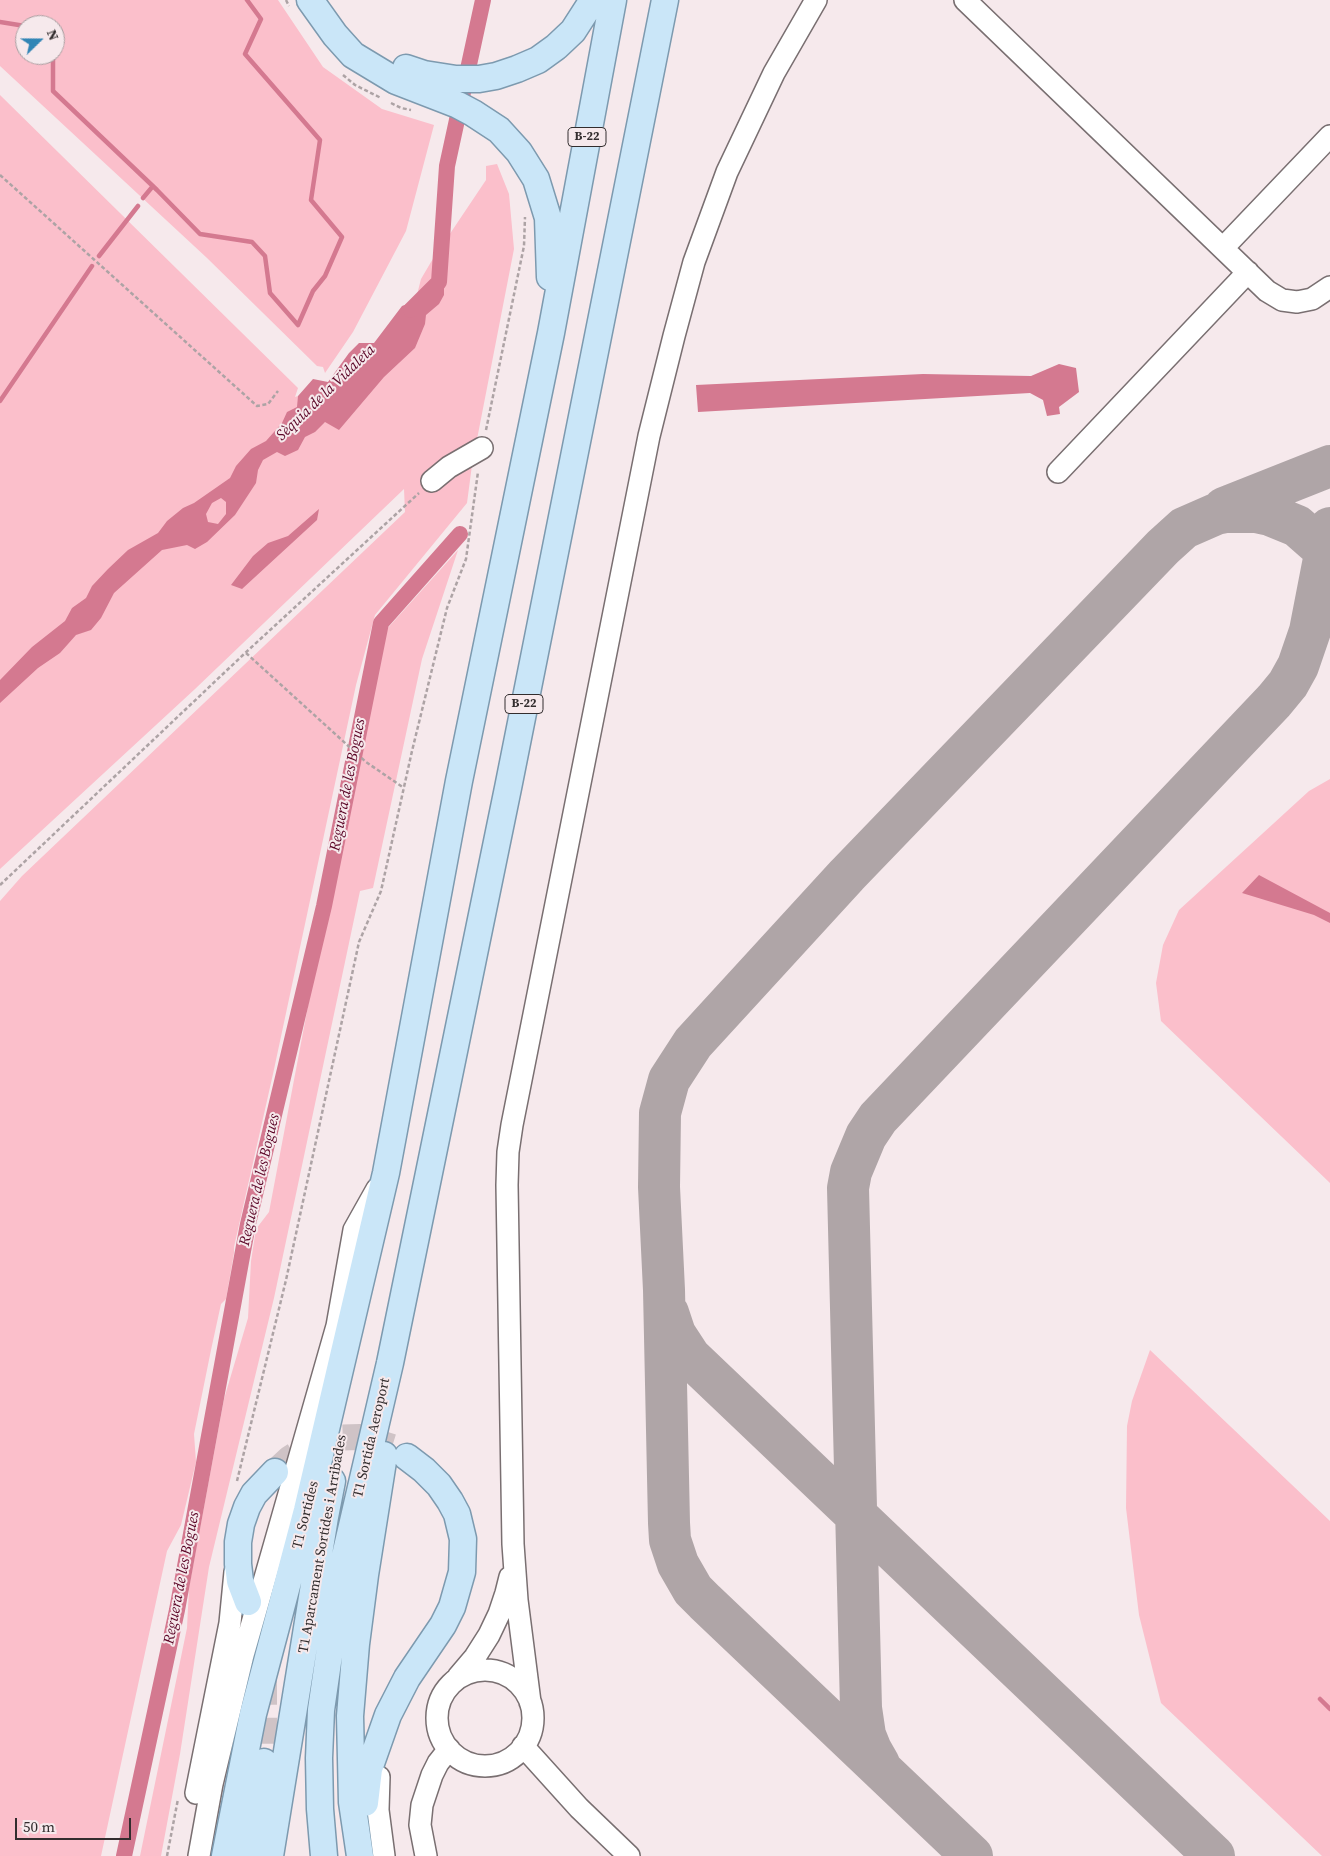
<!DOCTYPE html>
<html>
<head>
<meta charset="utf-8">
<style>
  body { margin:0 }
  #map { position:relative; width:1330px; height:1856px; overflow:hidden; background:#f6e9ec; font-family:"Source Serif 4",serif }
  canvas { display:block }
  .north { position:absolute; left:15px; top:15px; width:50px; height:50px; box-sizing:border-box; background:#f6e9ec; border:1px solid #a89ea0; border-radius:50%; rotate:68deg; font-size:14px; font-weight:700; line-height:20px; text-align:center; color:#322d2e }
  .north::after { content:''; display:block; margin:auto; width:18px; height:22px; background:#3185b5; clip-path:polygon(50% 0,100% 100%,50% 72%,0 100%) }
  .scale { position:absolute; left:15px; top:1818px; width:116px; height:22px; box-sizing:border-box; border:2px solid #322d2e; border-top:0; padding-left:6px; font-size:15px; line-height:18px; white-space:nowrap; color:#322d2e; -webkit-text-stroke:4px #f6e9ec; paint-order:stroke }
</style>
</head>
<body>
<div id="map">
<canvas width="1330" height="1856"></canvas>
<div class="north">N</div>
<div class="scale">50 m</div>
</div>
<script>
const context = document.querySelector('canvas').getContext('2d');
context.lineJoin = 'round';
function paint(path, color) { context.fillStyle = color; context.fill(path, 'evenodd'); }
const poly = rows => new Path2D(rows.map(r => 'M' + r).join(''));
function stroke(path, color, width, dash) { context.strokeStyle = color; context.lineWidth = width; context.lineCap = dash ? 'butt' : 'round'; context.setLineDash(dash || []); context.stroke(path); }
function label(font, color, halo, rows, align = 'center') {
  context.font = font + ' "Source Serif 4",serif'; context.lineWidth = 4; context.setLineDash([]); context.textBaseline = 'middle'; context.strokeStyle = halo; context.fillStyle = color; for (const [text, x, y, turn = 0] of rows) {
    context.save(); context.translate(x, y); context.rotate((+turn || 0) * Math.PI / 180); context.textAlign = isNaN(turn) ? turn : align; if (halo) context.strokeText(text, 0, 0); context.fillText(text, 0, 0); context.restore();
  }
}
paint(poly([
  [0,0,278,0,323,67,382,109,434,125,406,231,353,332,325,373,323,367,317,366,207,258,0,66],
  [25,25,55,25,55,55,25,55],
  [0,95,298,388,295,397,298,396,336,413,403,350,421,279,431,262,486,180,486,166,497,164,509,194,514,249,472,465,467,503,375,615,356,685,273,1074,234,1247,234,1253,226,1299,221,1304,211,1350,194,1434,196,1462,181,1525,167,1551,101,1856,0,1856,0,901,22,876,405,512,404,489,195,689,0,869],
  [458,550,422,659,373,888,360,891,274,1298,209,1567,180,1754,161,1856,140,1856,187,1628,189,1588,224,1399,248,1318,251,1261,256,1229,269,1212,315,969,386,630],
  [1330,779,1330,1183,1161,1021,1156,983,1163,945,1179,910,1309,791],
  [1150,1350,1330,1521,1330,1856,1322,1856,1161,1703,1139,1615,1126,1508,1127,1426,1132,1401]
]), '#fbbfcb');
paint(poly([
  [444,286,444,295,439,304,426,315,425,324,415,348,384,377,339,430,325,422,315,432,305,437,298,450,285,456,277,452,263,460,258,470,256,483,235,515,207,542,195,549,187,545,162,550,114,593,101,618,91,630,76,635,60,653,38,668,0,703,0,680,32,647,65,621,72,608,86,598,92,586,108,569,128,550,158,533,167,521,183,508,194,503,230,478,236,466,251,449,266,441,282,423,287,412,297,407,298,396,313,379,328,382,349,353,359,343,374,343,402,306,412,302,419,295,425,295],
  [221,498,226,502,226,514,218,524,208,522,206,514,212,503],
  [1059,364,1076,368,1079,392,1059,407,1060,414,1047,416,1043,400,1030,393,698,412,696,385,923,374,1031,376],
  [319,509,317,520,242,589,231,585,253,556,268,543,288,536],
  [1259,875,1330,913,1330,923,1314,915,1242,893]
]), '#d47990');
stroke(poly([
  [0,22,25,26],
  [53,55,53,91,157,190,200,234,252,242,265,256,270,293,298,325,313,291,325,276,342,237,311,200,320,140,245,54,261,19,247,0],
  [143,198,153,186],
  [99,256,138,206],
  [0,401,92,266],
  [1320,1699,1330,1709]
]), '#d47990', 4.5);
stroke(poly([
  [411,310,439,282,447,166,483,0],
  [124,1856,177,1610,248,1224,324,906,381,623,460,534]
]), '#d47990', 16);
stroke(poly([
  [1224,508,1330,466],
  [668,1313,675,1334,690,1357,1214,1856],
  [879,1764,871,1750,865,1735,861,1708,848,1188,851,1172,866,1136,878,1118,1274,701,1288,684,1298,666,1310,631,1330,528],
  [972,1856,705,1602,693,1590,678,1564,670,1540,669,1523,664,1290,659,1187,660,1113,669,1080,693,1043,847,875,1163,547,1184,528,1216,514,1226,512,1256,512,1270,515,1297,526,1330,555]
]), '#afa5a7', 42);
stroke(poly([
  [275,1472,289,1459,303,1450,331,1438,360,1437,392,1447],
  [248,1603,261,1643,264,1662,264,1762]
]), '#cfc3c6', 26, [26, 13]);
const minor = poly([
  [965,0,1267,291,1282,300,1297,302,1312,299,1330,287],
  [1223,248,1330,136],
  [1058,472,1248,272],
  [432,481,449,467,482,448],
  '437 1718a48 48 0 1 1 96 0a48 48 0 1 1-96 0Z',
  [458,1677,475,1657,489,1635,499,1614,506,1593,510,1577],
  [530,1702,517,1600,513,1544,507,1185,508,1152,512,1125,649,436,674,336,694,262,727,172,774,73,816,0],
  [523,1746,579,1808,629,1856],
  [379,1777,378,1810,384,1856],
  [196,1793,230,1623,235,1572],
  [199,1856,212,1784,243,1655,337,1326,354,1230,377,1189],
  [426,1856,420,1825,422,1805,432,1775,438,1763,449,1749]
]);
const major = poly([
  [310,0,335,35,353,55,396,81,458,105,473,113,499,130,519,152,536,179,548,218,550,277],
  [406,68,424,74,456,79,479,79,496,76,517,69,538,60,556,47,573,31,593,0],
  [248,1602,240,1581,238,1564,238,1542,241,1524,247,1507,254,1494,275,1472],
  [365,1803,369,1769,388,1715,407,1678,443,1625,452,1607,462,1572,463,1539,457,1514,450,1501,439,1485,424,1470,407,1457],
  [225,1856,253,1714,307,1510,386,1173,459,781,551,333,613,0],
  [248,1856,264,1762],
  [270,1856,325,1517,332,1481],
  [324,1856,320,1809,319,1758,321,1710,341,1573,390,1363,508,788,665,0],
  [360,1856,352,1802,350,1716,356,1644,365,1575,384,1455]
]);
stroke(minor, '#796f71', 24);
stroke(major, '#7d9aaf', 29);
stroke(poly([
  [286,0,289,6],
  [343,75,355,85,381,98],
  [391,103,401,108,411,110],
  [0,175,257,406,268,404,278,391],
  [486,430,524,246,525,217],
  [246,653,366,762,404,788],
  [0,885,243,655,419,493],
  [237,1481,286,1280,359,942,381,891,412,751,447,608,466,559,478,472],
  [167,1856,178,1799]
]), '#ada3a5', 2.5, [4, 2.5]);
stroke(minor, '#fff', 21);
stroke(major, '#cae6f8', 26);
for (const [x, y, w] of [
  [587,137,38],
  [524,704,38]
]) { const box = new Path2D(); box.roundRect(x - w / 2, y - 9.5, w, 19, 4); context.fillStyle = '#f6e9ec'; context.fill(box); stroke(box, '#322d2e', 1); }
label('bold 12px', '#322d2e', null, [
  ["B-22",587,137],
  ["B-22",524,704]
]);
label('14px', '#322d2e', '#f6e9ec', [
  ["T1 Sortida Aeroport",372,1438,-77],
  ["T1 Sortides",306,1515,-76],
  ["T1 Aparcament Sortides i Arribades",323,1544,-80]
]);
label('italic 15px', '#5c0728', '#f6e9ec', [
  ["Sèquia de la Vidaleta",326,393,-44],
  ["Reguera de les Bogues",348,785,-79],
  ["Reguera de les Bogues",260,1180,-77],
  ["Reguera de les Bogues",182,1578,-79]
]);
</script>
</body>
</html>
